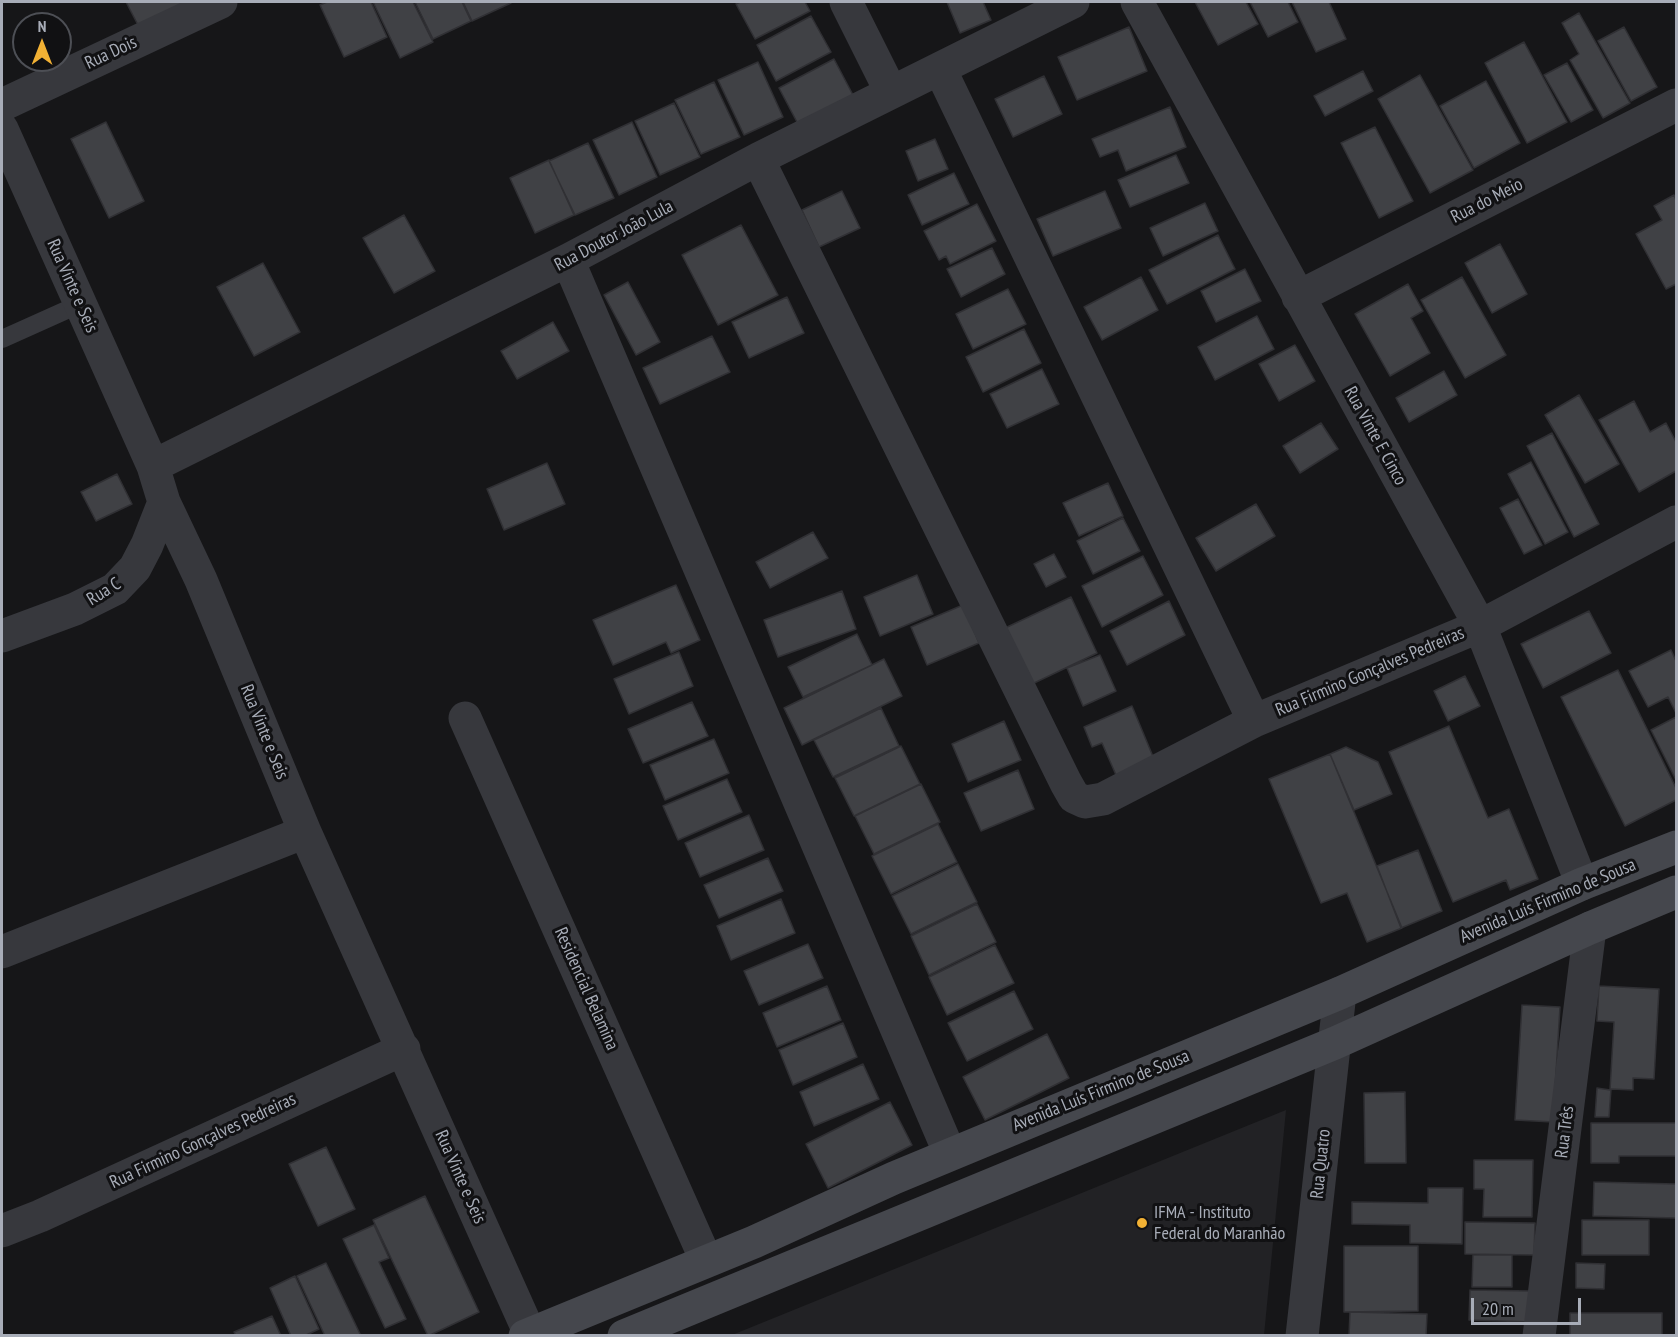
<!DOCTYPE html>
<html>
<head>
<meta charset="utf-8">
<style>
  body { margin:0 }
  #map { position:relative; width:1678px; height:1337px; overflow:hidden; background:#161618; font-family:"PT Sans Narrow",sans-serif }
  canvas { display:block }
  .frame { position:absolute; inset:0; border:3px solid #a8adb8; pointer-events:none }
  .north { position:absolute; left:12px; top:12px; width:60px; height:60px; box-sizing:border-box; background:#111113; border:2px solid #4d4f55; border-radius:50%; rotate:0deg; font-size:16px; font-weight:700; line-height:24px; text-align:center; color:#a8adb8 }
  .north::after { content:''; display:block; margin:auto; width:21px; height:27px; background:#f2b134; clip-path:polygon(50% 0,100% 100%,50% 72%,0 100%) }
  .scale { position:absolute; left:1471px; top:1298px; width:110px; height:27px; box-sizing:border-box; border:3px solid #a8adb8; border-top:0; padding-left:8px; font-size:18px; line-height:21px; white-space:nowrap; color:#a8adb8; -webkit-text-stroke:4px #111113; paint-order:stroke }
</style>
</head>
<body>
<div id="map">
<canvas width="1678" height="1337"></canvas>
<div class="frame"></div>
<div class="north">N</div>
<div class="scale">20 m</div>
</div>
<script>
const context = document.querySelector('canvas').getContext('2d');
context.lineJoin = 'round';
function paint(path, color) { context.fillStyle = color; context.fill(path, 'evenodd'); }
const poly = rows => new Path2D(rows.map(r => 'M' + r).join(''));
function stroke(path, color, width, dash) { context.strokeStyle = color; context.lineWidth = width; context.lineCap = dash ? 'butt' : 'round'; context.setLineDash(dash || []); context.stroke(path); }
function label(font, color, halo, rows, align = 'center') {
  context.font = font + ' "PT Sans Narrow",sans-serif'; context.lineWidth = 6; context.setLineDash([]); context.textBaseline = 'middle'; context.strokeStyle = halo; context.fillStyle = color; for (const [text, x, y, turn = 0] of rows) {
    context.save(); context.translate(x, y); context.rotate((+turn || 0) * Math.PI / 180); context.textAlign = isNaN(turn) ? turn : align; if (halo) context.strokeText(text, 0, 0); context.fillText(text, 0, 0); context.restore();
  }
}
paint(poly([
  [1286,1110,1264,1335,732,1335]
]), '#222225');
const building = poly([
  [126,2,186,2,138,25,126,2],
  [327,2,371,2,387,37,344,57,320,5,327,2],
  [373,2,413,2,433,42,400,58,373,2],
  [415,2,462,2,471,21,433,39,415,2],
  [463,2,510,2,511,3,472,21,463,2],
  [740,2,805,2,810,11,755,39,736,4,740,2],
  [947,2,983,2,991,20,960,33,947,2],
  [1195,2,1246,2,1258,24,1218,45,1195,2],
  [1250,2,1288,2,1298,22,1268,37,1250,2],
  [1292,2,1329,2,1346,39,1316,52,1292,2],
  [1579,13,1630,103,1603,118,1570,60,1579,54,1562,23,1579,13],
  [811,16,831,52,776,81,757,45,811,16],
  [1129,27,1147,71,1077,100,1058,57,1129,27],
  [1624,27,1657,87,1631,101,1598,41,1624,27],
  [1524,42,1567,122,1527,143,1485,63,1524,42],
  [834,59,853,95,798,124,779,88,834,59],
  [758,62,783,117,744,135,718,80,758,62],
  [1567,63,1593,110,1571,122,1544,75,1567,63],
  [1363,71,1373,91,1325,116,1314,96,1363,71],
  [1420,75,1473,170,1430,193,1378,99,1420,75],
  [1044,76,1062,114,1013,137,995,99,1044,76],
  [1486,81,1520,143,1474,168,1440,106,1486,81],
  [714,82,740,137,701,154,675,100,714,82],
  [674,103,700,157,660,175,635,121,674,103],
  [1170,107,1186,147,1126,171,1118,150,1100,157,1092,139,1170,107],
  [106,122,144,201,109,218,71,139,106,122],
  [632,122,657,177,619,195,593,140,632,122],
  [1375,127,1413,201,1379,218,1341,143,1375,127],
  [935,139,948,169,918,181,906,151,935,139],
  [588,143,614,198,575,215,549,161,588,143],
  [1176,155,1189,183,1130,207,1118,180,1176,155],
  [549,160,574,215,535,233,510,178,549,160],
  [954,173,969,204,922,225,908,195,954,173],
  [842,191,860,228,819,247,802,210,842,191],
  [1105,191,1121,228,1053,256,1037,219,1105,191],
  [1674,195,1676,200,1676,284,1666,289,1636,234,1662,220,1654,206,1674,195],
  [1205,203,1218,231,1163,256,1150,228,1205,203],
  [977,204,996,241,950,264,946,256,939,260,924,231,977,204],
  [404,215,435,271,394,293,363,238,404,215],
  [741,225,778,295,718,325,682,255,741,225],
  [1218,235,1235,269,1167,304,1149,270,1218,235],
  [1500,244,1527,294,1492,313,1465,263,1500,244],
  [992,248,1005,274,961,297,947,269,992,248],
  [263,263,300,332,254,356,217,287,263,263],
  [1245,269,1261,301,1216,322,1201,291,1245,269],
  [1141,277,1158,310,1102,340,1084,307,1141,277],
  [1462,277,1506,355,1465,378,1421,300,1462,277],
  [628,282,660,342,636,355,604,295,628,282],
  [1408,284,1423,311,1411,318,1430,353,1390,376,1355,314,1408,284],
  [1008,289,1026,324,973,349,956,314,1008,289],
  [787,297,804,333,749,358,732,322,787,297],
  [1257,316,1274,349,1215,380,1198,347,1257,316],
  [553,322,569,351,517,379,501,351,553,322],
  [1024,329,1041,363,983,392,966,357,1024,329],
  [712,336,730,372,660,404,643,368,712,336],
  [1295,345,1315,381,1279,401,1259,364,1295,345],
  [1042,369,1059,404,1007,428,990,394,1042,369],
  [1444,371,1457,395,1409,422,1396,398,1444,371],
  [1579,395,1619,464,1585,483,1545,415,1579,395],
  [1634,401,1650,432,1666,423,1676,442,1676,471,1639,492,1599,420,1634,401],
  [1321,423,1338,449,1300,473,1283,446,1321,423],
  [1552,433,1599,524,1574,537,1527,446,1552,433],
  [1531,462,1568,532,1545,544,1508,474,1531,462],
  [547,463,565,504,504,530,487,489,547,463],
  [117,474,132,504,96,521,81,492,117,474],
  [1108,483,1123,516,1079,536,1063,503,1108,483],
  [1518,499,1542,545,1524,554,1500,508,1518,499],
  [1256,504,1275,536,1216,571,1196,538,1256,504],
  [1123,518,1140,551,1093,574,1077,541,1123,518],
  [813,532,828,558,770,588,756,562,813,532],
  [1054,554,1066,577,1046,587,1034,564,1054,554],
  [1143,556,1163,595,1102,627,1082,586,1143,556],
  [917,575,933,614,880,636,864,597,917,575],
  [676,585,700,640,671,653,666,642,613,665,593,620,676,585],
  [842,591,856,629,778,657,764,620,842,591],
  [1071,597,1097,653,1030,685,1003,629,1071,597],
  [1169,601,1185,635,1127,665,1110,631,1169,601],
  [963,605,979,643,927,665,911,627,963,605],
  [1589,611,1611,653,1543,688,1521,644,1589,611],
  [857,634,872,665,803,697,788,667,857,634],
  [1671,650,1676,661,1676,713,1668,697,1648,707,1629,671,1671,650],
  [679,652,693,686,629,714,614,679,679,652],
  [1100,655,1116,691,1083,706,1067,668,1100,655],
  [884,659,902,696,802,745,784,708,884,659],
  [1618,670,1676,788,1676,800,1625,826,1561,697,1618,670],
  [1465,676,1480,706,1448,721,1434,691,1465,676],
  [692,702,708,736,643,763,628,729,692,702],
  [1132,706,1154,759,1116,775,1102,743,1092,747,1084,727,1132,706],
  [881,708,899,746,833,777,814,740,881,708],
  [1676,717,1676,780,1651,730,1676,717],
  [1004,721,1021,760,968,782,952,744,1004,721],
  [1449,726,1488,818,1509,809,1538,879,1510,890,1506,880,1453,902,1389,752,1449,726],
  [714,739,729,773,665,800,650,765,714,739],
  [901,746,920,784,854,816,835,778,901,746],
  [1346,747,1378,762,1392,794,1354,810,1330,754,1346,747],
  [1330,754,1402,928,1367,942,1347,893,1321,903,1269,779,1330,754],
  [1018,770,1034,809,981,831,964,793,1018,770],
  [727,779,742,812,678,840,663,806,727,779],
  [921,784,940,822,874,854,855,816,921,784],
  [749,815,764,850,700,877,685,843,749,815],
  [938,824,957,862,891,894,872,856,938,824],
  [1418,850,1442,911,1401,928,1377,866,1418,850],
  [768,858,783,891,719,918,704,885,768,858],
  [958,864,977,902,911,934,892,896,958,864],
  [781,899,795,933,731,960,717,926,781,899],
  [977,904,996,942,929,975,911,936,977,904],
  [808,944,823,978,759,1005,744,971,808,944],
  [995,945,1014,983,947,1015,929,977,995,945],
  [827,986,841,1020,777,1047,763,1013,827,986],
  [1599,986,1659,989,1654,1079,1633,1078,1633,1090,1611,1089,1609,1117,1595,1117,1597,1088,1610,1090,1614,1022,1597,1021,1599,986],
  [1014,991,1033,1029,967,1061,948,1023,1014,991],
  [1522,1005,1560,1007,1553,1122,1515,1120,1522,1005],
  [843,1023,857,1057,793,1085,779,1050,843,1023],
  [1047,1034,1069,1078,985,1120,963,1077,1047,1034],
  [863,1064,879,1099,814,1126,800,1092,863,1064],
  [1405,1092,1406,1163,1365,1163,1364,1093,1405,1092],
  [890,1102,912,1145,828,1188,806,1144,890,1102],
  [1591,1123,1676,1123,1676,1156,1619,1156,1619,1163,1591,1163,1591,1123],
  [326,1147,355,1209,318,1226,289,1164,326,1147],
  [1474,1160,1533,1160,1532,1217,1483,1217,1484,1189,1474,1189,1474,1160],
  [1594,1182,1676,1184,1676,1218,1593,1216,1594,1182],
  [1428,1188,1463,1188,1462,1244,1410,1243,1410,1225,1352,1224,1352,1202,1428,1203,1428,1188],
  [425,1196,479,1312,428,1336,373,1220,425,1196],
  [1582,1220,1649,1220,1649,1255,1582,1255,1582,1220],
  [1465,1222,1535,1223,1534,1255,1465,1254,1465,1222],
  [374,1225,389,1258,379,1262,406,1319,385,1328,343,1239,374,1225],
  [1344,1246,1418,1246,1418,1311,1344,1312,1344,1246],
  [1473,1255,1512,1255,1512,1287,1472,1287,1473,1255],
  [326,1263,361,1336,325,1336,297,1276,326,1263],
  [1576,1263,1605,1264,1604,1289,1576,1288,1576,1263],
  [295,1276,319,1329,304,1336,291,1336,270,1288,295,1276],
  [1470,1290,1532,1291,1532,1322,1469,1320,1470,1290],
  [1350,1312,1427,1314,1426,1336,1349,1336,1350,1312],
  [1570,1313,1662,1313,1662,1336,1570,1336,1570,1313],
  [272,1316,281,1336,236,1336,234,1332,272,1316]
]);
paint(building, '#404145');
stroke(building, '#303034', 1.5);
stroke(poly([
  [2,339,80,304]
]), '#37383d', 18);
stroke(poly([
  [846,2,891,92],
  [1137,2,1480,626,1582,884],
  [940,69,1254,721],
  [2,105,221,2],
  [2,129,153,466,164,502,201,580,305,832,530,1334],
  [758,159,1066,783,1074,797,1085,802,1103,799,1254,721,1480,626,1676,522],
  [568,260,950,1154],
  [1298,297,1676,105],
  [153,466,568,260,758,159,1073,2],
  [2,636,75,609,115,589,135,568,147,545,164,502],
  [465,718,706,1260],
  [2,952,305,832],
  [2,1231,40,1216,404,1049],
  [1302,1336,1340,993],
  [1539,1336,1590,928]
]), '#37383d', 33);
stroke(poly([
  [525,1336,754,1242,894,1178,1340,993,1582,884,1676,847],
  [624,1336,1335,1043,1590,928,1676,892]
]), '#45474d', 33);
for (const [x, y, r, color] of [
  [1142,1223,6,"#f2b134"]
]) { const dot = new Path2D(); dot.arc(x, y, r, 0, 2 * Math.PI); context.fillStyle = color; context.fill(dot); stroke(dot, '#111113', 2); }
label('18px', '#a8adb8', '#111113', [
  ["Rua Dois",111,53,-25],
  ["Rua do Meio",1487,201,-27],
  ["Rua Doutor João Lula",614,236,-28],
  ["Rua Vinte e Seis",72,286,66],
  ["Rua Vinte E Cinco",1375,436,61],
  ["Rua C",104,592,-32],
  ["Rua Firmino Gonçalves Pedreiras",1370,672,-23],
  ["Rua Vinte e Seis",264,732,68],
  ["Avenida Luís Firmino de Sousa",1548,901,-23],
  ["Residencial Belamina",586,989,66],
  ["Avenida Luís Firmino de Sousa",1101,1091,-22],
  ["Rua Três",1565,1132,-83],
  ["Rua Firmino Gonçalves Pedreiras",203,1141,-25],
  ["Rua Quatro",1321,1164,-84],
  ["Rua Vinte e Seis",460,1177,66]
]);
label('18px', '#a8adb8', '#111113', [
  ["IFMA - Instituto",1154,1213],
  ["Federal do Maranhão",1154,1234]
], 'left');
</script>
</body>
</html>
